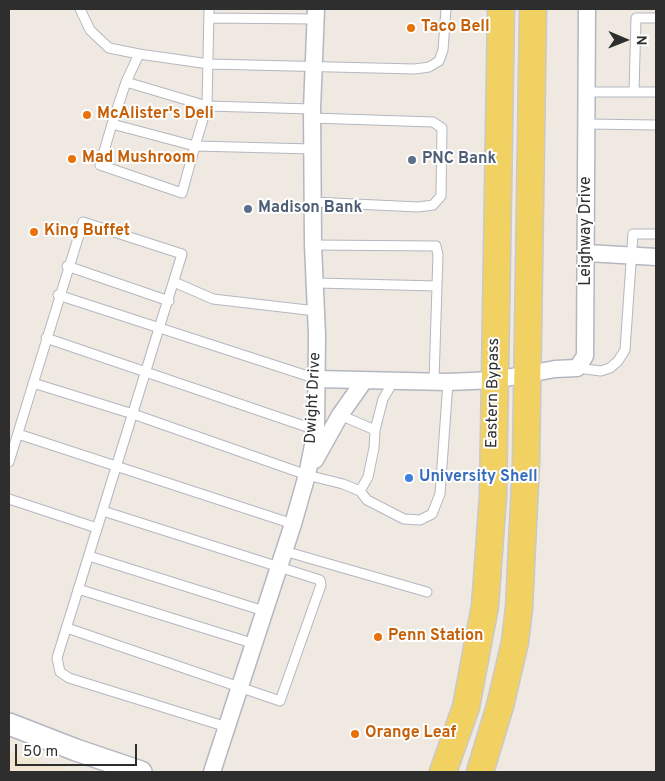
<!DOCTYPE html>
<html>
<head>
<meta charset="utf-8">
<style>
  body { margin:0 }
  #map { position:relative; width:665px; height:781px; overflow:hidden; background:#efe9e1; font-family:Overpass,sans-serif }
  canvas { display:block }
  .frame { position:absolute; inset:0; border:10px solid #2e2e2e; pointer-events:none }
  .north { position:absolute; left:600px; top:15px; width:50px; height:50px; -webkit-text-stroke:4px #fff; paint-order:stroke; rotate:91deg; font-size:14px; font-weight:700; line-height:20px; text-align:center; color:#2e2e2e }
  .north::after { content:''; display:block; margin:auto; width:18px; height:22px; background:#2e2e2e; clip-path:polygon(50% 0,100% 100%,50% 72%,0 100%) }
  .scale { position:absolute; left:15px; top:744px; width:122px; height:22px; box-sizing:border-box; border:2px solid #2e2e2e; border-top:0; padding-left:6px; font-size:15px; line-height:18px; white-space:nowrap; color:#2e2e2e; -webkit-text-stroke:4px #fff; paint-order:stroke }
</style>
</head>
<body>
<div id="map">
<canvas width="665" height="781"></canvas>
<div class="frame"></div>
<div class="north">N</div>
<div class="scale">50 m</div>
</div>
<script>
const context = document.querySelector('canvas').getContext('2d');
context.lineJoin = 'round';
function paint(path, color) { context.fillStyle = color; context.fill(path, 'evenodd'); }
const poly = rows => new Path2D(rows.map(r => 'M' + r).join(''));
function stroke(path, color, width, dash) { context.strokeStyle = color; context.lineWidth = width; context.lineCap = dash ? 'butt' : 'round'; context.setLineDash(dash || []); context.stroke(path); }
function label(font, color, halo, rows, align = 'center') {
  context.font = font + ' Overpass,sans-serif'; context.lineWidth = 4; context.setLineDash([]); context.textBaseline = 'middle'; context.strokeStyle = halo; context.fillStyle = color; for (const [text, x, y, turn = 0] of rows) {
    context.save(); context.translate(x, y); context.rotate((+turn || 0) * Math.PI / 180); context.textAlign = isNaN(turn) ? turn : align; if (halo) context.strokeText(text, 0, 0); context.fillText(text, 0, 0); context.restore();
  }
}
paint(poly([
  [9,750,74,772,9,772]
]), '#f0e6d1');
const service = poly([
  [80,9,90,30,109,48,139,54,209,64,415,69,429,67,439,61,443,50,446,9],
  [209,9,207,106,195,146,313,149],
  [209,18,315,19],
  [126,82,139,54],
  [587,92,656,92],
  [634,92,636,18,656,18],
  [312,118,433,122,442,128,441,196,433,205,418,207,313,202],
  [112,124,195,146,182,193,100,165,112,124,126,82,207,106,312,109],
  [587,124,656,125],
  [313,245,436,246,438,255,437,286],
  [67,266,169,301],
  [174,282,213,299,316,311],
  [316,283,437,286,434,381],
  [58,295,317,379],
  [46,338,316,430],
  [577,368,601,371,610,368,618,361,625,350,633,234,656,234],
  [33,383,133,414,307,475,343,484,360,491,367,500,404,519,420,520,432,514,440,494,448,382],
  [340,415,375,430],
  [18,434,293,524],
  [9,462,83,222,182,254,57,658,60,672,69,678,227,727],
  [360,491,368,477,374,448,375,430,383,399,393,382],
  [9,499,97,528],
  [284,551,427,592],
  [89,556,264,611],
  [78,589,255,644],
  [67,628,280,701,321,585,320,580,103,511]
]);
const minor = poly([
  [587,253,656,257],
  [317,379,448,382,495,380,555,369,577,368,585,356,587,9],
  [315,460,340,415,364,381],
  [212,772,293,524,307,475,316,430,317,335,313,245,312,109,316,9]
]);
const tertiary = poly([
  [9,724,76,750,141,772]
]);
const primary = poly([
  [443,772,466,707,485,606,493,496,501,9],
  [480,772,500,706,515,642,519,608,526,462,533,9]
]);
stroke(service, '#b4b7c1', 11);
stroke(minor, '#b4b7c1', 19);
stroke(tertiary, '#b4b7c1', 24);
stroke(primary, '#c9c9c9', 29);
stroke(service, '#fff', 9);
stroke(minor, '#fff', 16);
stroke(tertiary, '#fff', 21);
stroke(primary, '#f2d163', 26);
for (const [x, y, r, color] of [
  [411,28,5,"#e8710a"],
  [87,115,5,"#e8710a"],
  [72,159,5,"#e8710a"],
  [412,160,5,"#5c6f8a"],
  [248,209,5,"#5c6f8a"],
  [34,232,5,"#e8710a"],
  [409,478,5,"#3f7fe0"],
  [378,637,5,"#e8710a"],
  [355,734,5,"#e8710a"]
]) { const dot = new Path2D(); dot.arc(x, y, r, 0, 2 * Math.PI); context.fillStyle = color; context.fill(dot); stroke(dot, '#fff', 2); }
label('bold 16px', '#c56008', '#fff', [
  ["Taco Bell",421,28],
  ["McAlister's Deli",97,115],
  ["Mad Mushroom",82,159],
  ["King Buffet",44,232],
  ["Penn Station",388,637],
  ["Orange Leaf",365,734]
], 'left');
label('bold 16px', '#4e5e75', '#fff', [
  ["PNC Bank",422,160],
  ["Madison Bank",258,209]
], 'left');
label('16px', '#2e2e2e', '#fff', [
  ["Leighway Drive",587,231,-90],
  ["Eastern Bypass",494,393,-89],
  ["Dwight Drive",314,398,-87]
]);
label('bold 16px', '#366cbe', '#fff', [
  ["University Shell",419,478]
], 'left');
</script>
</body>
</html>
